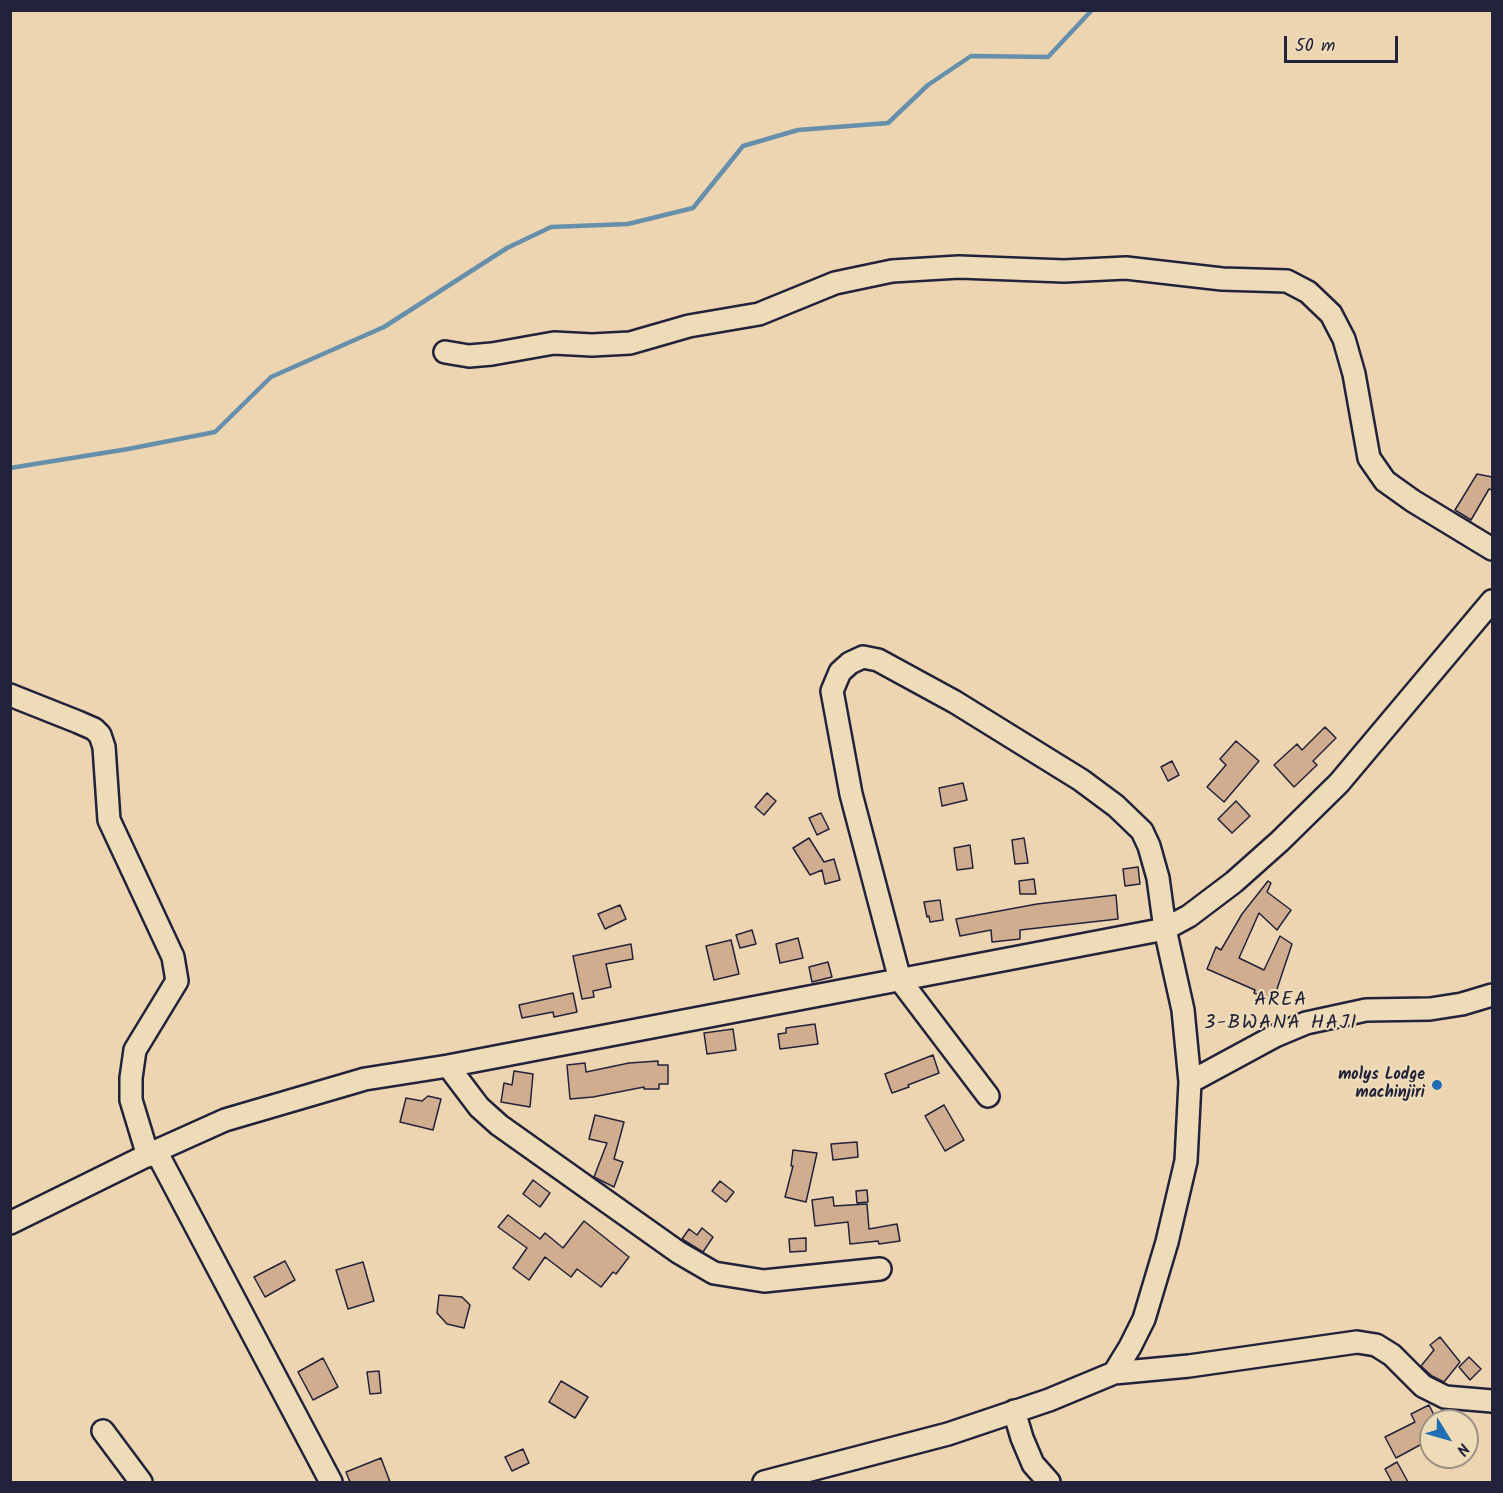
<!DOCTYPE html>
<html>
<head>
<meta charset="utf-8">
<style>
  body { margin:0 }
  #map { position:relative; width:1503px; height:1493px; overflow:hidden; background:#eed5b1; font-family:Kalam,sans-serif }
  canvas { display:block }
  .frame { position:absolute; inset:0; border:12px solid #22223b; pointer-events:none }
  .north { position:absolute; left:1419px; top:1409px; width:60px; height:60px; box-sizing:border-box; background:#eedcb9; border:2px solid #9c9287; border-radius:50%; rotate:127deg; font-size:16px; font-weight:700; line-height:24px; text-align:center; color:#22223b }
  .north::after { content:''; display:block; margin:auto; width:21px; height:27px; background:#1f6fb2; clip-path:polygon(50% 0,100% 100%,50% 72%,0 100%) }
  .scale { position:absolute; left:1284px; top:36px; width:114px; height:27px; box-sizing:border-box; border:3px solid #22223b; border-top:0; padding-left:8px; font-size:18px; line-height:21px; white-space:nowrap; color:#22223b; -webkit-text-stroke:4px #eedcb9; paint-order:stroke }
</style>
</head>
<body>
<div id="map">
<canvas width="1503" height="1493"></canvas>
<div class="frame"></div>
<div class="north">N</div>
<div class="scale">50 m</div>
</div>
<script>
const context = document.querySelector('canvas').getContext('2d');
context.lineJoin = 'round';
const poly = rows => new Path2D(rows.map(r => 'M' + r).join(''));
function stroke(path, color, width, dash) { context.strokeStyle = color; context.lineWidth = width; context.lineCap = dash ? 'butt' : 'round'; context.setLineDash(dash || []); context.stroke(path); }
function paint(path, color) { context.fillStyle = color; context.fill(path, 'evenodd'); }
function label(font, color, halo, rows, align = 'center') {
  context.font = font + ' Kalam,sans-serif'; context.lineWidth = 4.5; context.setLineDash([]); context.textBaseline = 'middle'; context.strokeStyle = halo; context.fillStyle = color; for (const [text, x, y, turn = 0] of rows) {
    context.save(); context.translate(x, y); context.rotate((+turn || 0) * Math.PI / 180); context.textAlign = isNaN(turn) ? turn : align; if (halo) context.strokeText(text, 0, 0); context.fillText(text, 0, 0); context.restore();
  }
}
stroke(poly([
  [10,468,128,449,215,432,271,377,384,327,507,248,551,227,628,224,693,208,743,146,798,130,888,123,928,85,971,56,1048,57,1092,10]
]), '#668fab', 4.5);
const building = poly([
  [1477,474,1492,477,1492,490,1489,489,1471,520,1455,510,1477,474],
  [1325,727,1336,738,1313,761,1317,765,1294,787,1274,765,1297,744,1302,750,1325,727],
  [1236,741,1259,761,1224,802,1207,787,1226,765,1220,759,1236,741],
  [1172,761,1179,775,1168,781,1161,767,1172,761],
  [963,783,967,800,942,806,939,788,963,783],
  [767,793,776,801,764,815,755,807,767,793],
  [1236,801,1250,816,1232,833,1218,819,1236,801],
  [821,813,829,829,817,835,809,818,821,813],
  [809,838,824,862,834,859,840,880,825,884,822,870,810,875,793,848,809,838],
  [1024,838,1028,863,1015,864,1012,840,1024,838],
  [970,845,973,868,957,870,954,848,970,845],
  [1138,867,1140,884,1125,886,1123,869,1138,867],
  [1034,879,1036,894,1020,894,1019,881,1034,879],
  [1268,881,1271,883,1267,892,1291,910,1277,930,1259,913,1239,958,1264,970,1280,936,1292,944,1273,1001,1254,993,1255,990,1207,969,1216,947,1221,950,1242,914,1268,881],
  [1116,895,1118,919,1020,930,1020,939,992,942,991,930,960,936,956,919,1037,904,1116,895],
  [940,900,943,920,930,922,929,916,927,917,924,902,940,900],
  [620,905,626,919,605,929,598,914,620,905],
  [752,930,756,944,740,948,736,935,752,930],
  [798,938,803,958,780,963,776,944,798,938],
  [731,940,739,974,714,980,706,946,731,940],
  [631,944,633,959,606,964,611,987,593,991,594,997,582,999,573,956,631,944],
  [828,962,832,977,812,982,809,967,828,962],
  [573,993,577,1012,554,1017,553,1012,522,1018,519,1005,573,993],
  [815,1024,818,1044,780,1049,778,1034,786,1033,786,1028,815,1024],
  [733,1029,736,1050,707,1054,704,1033,733,1029],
  [933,1055,939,1073,908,1085,909,1087,892,1093,885,1074,933,1055],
  [658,1061,658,1065,668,1065,668,1084,659,1084,659,1089,644,1089,644,1087,593,1097,570,1099,567,1065,585,1063,586,1072,629,1063,658,1061],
  [514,1071,533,1074,530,1107,501,1102,504,1083,512,1085,514,1071],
  [428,1096,441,1099,433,1130,400,1122,406,1098,422,1101,428,1096],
  [944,1105,964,1140,945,1151,925,1116,944,1105],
  [595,1115,624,1122,614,1159,623,1162,614,1187,594,1177,607,1143,589,1139,595,1115],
  [857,1142,858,1157,833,1160,831,1144,857,1142],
  [793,1150,817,1153,806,1202,785,1197,793,1166,791,1166,793,1150],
  [533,1180,550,1193,540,1207,523,1194,533,1180],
  [720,1181,734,1192,726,1202,712,1191,720,1181],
  [867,1190,868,1202,857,1203,856,1191,867,1190],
  [833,1197,834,1206,867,1204,869,1229,897,1224,900,1241,879,1244,878,1241,850,1244,848,1222,815,1226,812,1200,833,1197],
  [508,1215,540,1239,545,1233,563,1248,584,1221,629,1257,616,1274,613,1272,601,1287,577,1269,571,1277,545,1257,529,1280,513,1268,527,1248,498,1227,508,1215],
  [702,1228,713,1237,703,1252,682,1239,689,1229,697,1235,702,1228],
  [806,1238,806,1251,790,1252,789,1239,806,1238],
  [285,1261,295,1280,265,1297,254,1277,285,1261],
  [363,1262,374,1301,348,1309,336,1270,363,1262],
  [439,1295,462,1297,470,1305,464,1328,447,1324,437,1313,439,1295],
  [1440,1337,1460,1362,1444,1382,1432,1376,1421,1366,1434,1350,1430,1345,1440,1337],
  [1469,1357,1481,1369,1470,1380,1459,1367,1469,1357],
  [323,1358,338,1387,313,1400,298,1372,323,1358],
  [379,1371,381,1393,370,1394,367,1372,379,1371],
  [561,1381,588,1397,575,1418,549,1402,561,1381],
  [1429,1405,1437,1421,1431,1421,1431,1439,1396,1458,1385,1437,1415,1422,1411,1414,1429,1405],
  [523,1449,529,1463,512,1471,505,1457,523,1449],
  [381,1458,390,1482,350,1482,346,1472,381,1458],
  [1397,1462,1408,1482,1392,1482,1385,1469,1397,1462]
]);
paint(building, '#d1ad90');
stroke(building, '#22223b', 1.5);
const minor = poly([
  [445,352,469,356,492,354,554,343,592,345,630,343,689,326,759,314,835,283,892,271,959,267,1064,271,1126,268,1222,279,1287,281,1308,292,1331,314,1344,339,1354,374,1369,458,1385,481,1413,501,1492,549],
  [10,695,78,722,94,729,100,735,104,747,109,820,173,957,177,981,135,1050,131,1078,131,1100,148,1156],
  [448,1066,479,1107,499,1125,678,1252,714,1273,764,1281,880,1269],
  [1190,1082,1275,1036,1306,1023,1366,1010,1430,1009,1462,1004,1492,995],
  [988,1096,900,980,851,794,832,691,840,672,850,663,863,657,878,660,955,702,1081,780,1116,806,1142,831,1149,846,1158,878,1165,929,1183,1010,1190,1082,1186,1161,1167,1242,1144,1319,1130,1347,1114,1373],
  [156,1151,331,1482],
  [10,1223,156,1151,225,1120,365,1079,448,1066,1165,929,1189,916,1234,882,1280,841,1339,783,1492,601],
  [1014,1411,1022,1438,1033,1464,1049,1482],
  [103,1431,141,1482],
  [764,1482,948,1434,1049,1400,1114,1373,1189,1366,1357,1342,1376,1345,1392,1355,1423,1386,1445,1397,1492,1401]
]);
stroke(minor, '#22223b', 26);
stroke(minor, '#eedcb9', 21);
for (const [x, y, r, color] of [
  [1437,1085,6,"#1f6fb2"]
]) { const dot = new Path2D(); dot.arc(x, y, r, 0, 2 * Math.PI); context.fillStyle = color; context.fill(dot); stroke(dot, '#eedcb9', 2); }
label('bold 16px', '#22223b', '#eedcb9', [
  ["molys Lodge",1425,1076],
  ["machinjiri",1425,1094]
], 'right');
context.letterSpacing = '1.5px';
label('20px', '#22223b', '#eedcb9', [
  ["AREA",1281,1002],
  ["3-BWANA HAJI",1281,1025]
]);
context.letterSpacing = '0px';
</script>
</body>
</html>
